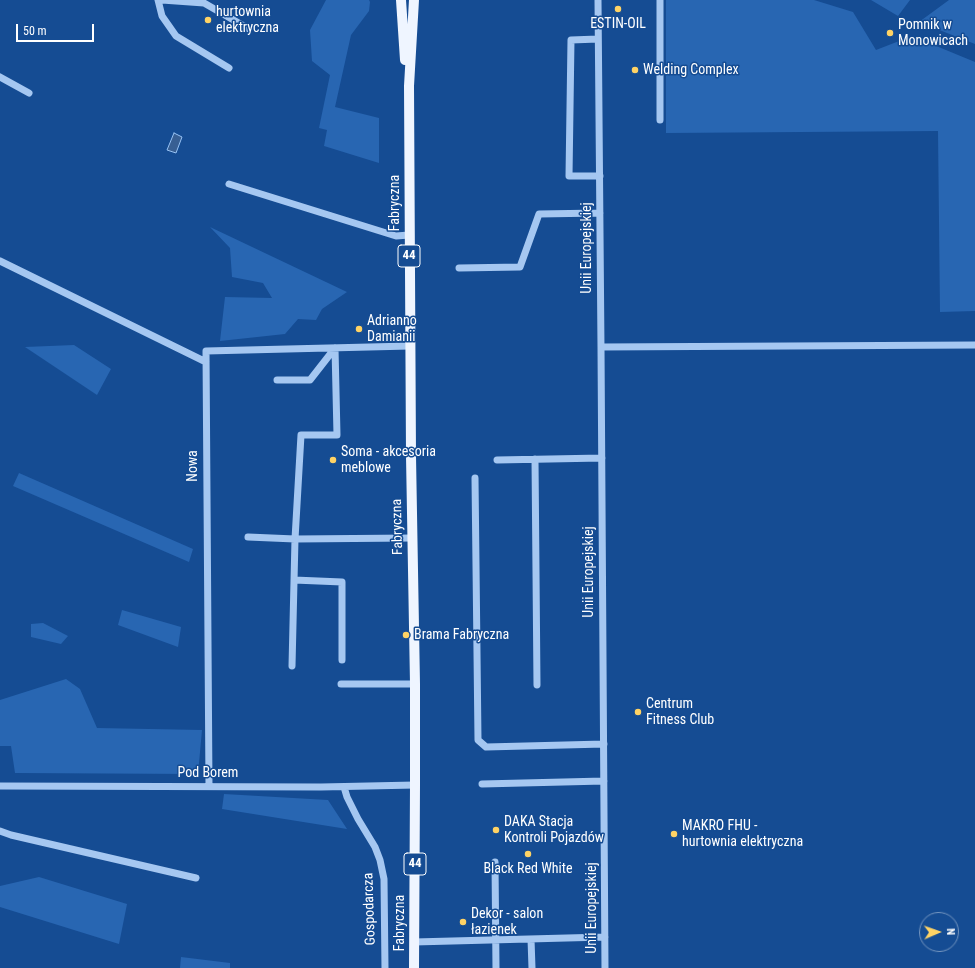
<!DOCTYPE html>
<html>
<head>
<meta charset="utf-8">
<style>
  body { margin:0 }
  #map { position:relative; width:975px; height:968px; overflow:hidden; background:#154c93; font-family:"Roboto Condensed",sans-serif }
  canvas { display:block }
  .north { position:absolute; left:919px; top:912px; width:40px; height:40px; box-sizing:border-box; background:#154c93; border:1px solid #7394be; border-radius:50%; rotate:88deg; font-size:11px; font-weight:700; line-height:16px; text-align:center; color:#fff }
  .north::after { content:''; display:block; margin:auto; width:14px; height:18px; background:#ffd365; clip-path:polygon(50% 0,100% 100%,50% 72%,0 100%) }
  .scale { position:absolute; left:16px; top:24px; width:78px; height:18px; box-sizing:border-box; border:2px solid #fff; border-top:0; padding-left:5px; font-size:12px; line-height:14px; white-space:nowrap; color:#fff; -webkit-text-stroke:3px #154c93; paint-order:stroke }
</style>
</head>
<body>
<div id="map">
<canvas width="975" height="968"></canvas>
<div class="north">N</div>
<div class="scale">50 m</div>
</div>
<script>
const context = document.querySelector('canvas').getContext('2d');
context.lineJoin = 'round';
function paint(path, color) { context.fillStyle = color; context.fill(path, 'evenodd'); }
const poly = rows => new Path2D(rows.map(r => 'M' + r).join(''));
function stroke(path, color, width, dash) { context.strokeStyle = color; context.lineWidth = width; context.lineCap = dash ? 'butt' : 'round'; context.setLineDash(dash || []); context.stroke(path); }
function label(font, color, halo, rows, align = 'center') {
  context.font = font + ' "Roboto Condensed",sans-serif'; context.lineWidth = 3; context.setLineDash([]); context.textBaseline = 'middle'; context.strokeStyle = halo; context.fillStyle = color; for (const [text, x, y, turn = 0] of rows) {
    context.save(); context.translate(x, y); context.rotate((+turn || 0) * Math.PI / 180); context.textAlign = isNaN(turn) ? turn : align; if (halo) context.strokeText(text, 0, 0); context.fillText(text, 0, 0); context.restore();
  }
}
paint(poly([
  [326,0,369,0,370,2,369,11,351,35,335,107,379,118,379,163,324,146,327,130,319,128,330,75,312,61,310,30],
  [666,0,814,0,853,12,876,50,912,36,975,62,975,311,940,312,938,131,666,133],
  [871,0,910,0,898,16],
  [949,0,975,0,975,44,919,22],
  [210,227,347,292,322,309,316,320,298,319,285,334,220,341,225,297,272,298,263,283,232,277,230,248],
  [74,345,111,369,97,395,25,347],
  [19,473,193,549,189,562,13,486],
  [122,610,181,627,178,647,118,625],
  [43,623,68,636,61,644,31,637,31,624],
  [66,679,80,689,97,728,202,730,198,774,15,773,11,746,0,746,0,700],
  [224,794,328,800,347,829,222,809],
  [39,877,127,904,119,944,0,907,0,886],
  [181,957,230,963,230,968,180,968]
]), '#2866b2');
const water = poly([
  [174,133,182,137,176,153,167,150,174,133]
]);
paint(water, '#385f93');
stroke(water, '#97c2f4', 1);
stroke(poly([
  [158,0,162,16,176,36,229,68],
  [162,0,204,3,249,29],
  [598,0,601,347,605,968],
  [660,0,660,120],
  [598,39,571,40,569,176,600,176],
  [0,77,29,93],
  [229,184,396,236,409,235],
  [0,261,206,362],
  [459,268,520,267,539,214,600,213],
  [601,347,975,345],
  [277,380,310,380,335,348],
  [535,459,537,685],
  [497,460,602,458],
  [475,478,478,740,486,747,604,744],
  [248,537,295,539,412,538],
  [294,580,342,582,342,660],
  [292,666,295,539,301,435,337,435,335,348],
  [341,684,415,684],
  [482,784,604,781],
  [0,786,321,787,415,785],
  [209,786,206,351,410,346],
  [344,787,347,797,358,819,375,847,380,860,384,879,385,968],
  [0,831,11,835,196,878],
  [495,862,496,968],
  [531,939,532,968],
  [414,942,605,937]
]), '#a5c7f1', 7);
stroke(poly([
  [401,0,405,60],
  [414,0,409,86,411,456,415,684,415,785,414,968]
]), '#eff5ff', 10);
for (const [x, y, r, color] of [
  [618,9,4,"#ffd365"],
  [208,20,4,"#ffd365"],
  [890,33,4,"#ffd365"],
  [635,70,4,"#ffd365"],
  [359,329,4,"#ffd365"],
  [333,460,4,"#ffd365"],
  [406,635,4,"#ffd365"],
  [638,712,4,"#ffd365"],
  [496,830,4,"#ffd365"],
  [674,834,4,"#ffd365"],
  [528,854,4,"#ffd365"],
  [463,922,4,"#ffd365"]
]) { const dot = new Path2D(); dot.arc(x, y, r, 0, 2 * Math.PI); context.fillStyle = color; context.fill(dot); stroke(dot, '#154c93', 1.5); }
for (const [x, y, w] of [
  [409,256,22],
  [415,864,22]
]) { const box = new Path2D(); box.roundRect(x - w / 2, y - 11, w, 22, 3); context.fillStyle = '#154c93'; context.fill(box); stroke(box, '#fff', 1); }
label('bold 13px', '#fff', null, [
  ["44",409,256],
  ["44",415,864]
]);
label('14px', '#fff', '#154c93', [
  ["hurtownia",216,12],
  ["elektryczna",216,28],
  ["ESTIN-OIL",618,24,"center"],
  ["Pomnik w",898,25],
  ["Monowicach",898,41],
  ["Welding Complex",643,70],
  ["Adrianno",367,321],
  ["Damianii",367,337],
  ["Soma - akcesoria",341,452],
  ["meblowe",341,468],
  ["Brama Fabryczna",414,635],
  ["Centrum",646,704],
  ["Fitness Club",646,720],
  ["DAKA Stacja",504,822],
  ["Kontroli Pojazdów",504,838],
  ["MAKRO FHU -",682,826],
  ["hurtownia elektryczna",682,842],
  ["Black Red White",528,869,"center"],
  ["Dekor - salon",471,914],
  ["łazienek",471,930]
], 'left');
label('14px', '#fff', '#154c93', [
  ["Fabryczna",395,203,-90],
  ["Unii Europejskiej",587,248,-90],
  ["Nowa",193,466,-90],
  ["Fabryczna",398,527,-91],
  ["Unii Europejskiej",589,572,-90],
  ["Pod Borem",208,773],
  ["Unii Europejskiej",592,908,-90],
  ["Gospodarcza",370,909,-92],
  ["Fabryczna",400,923,-90]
]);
</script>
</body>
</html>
